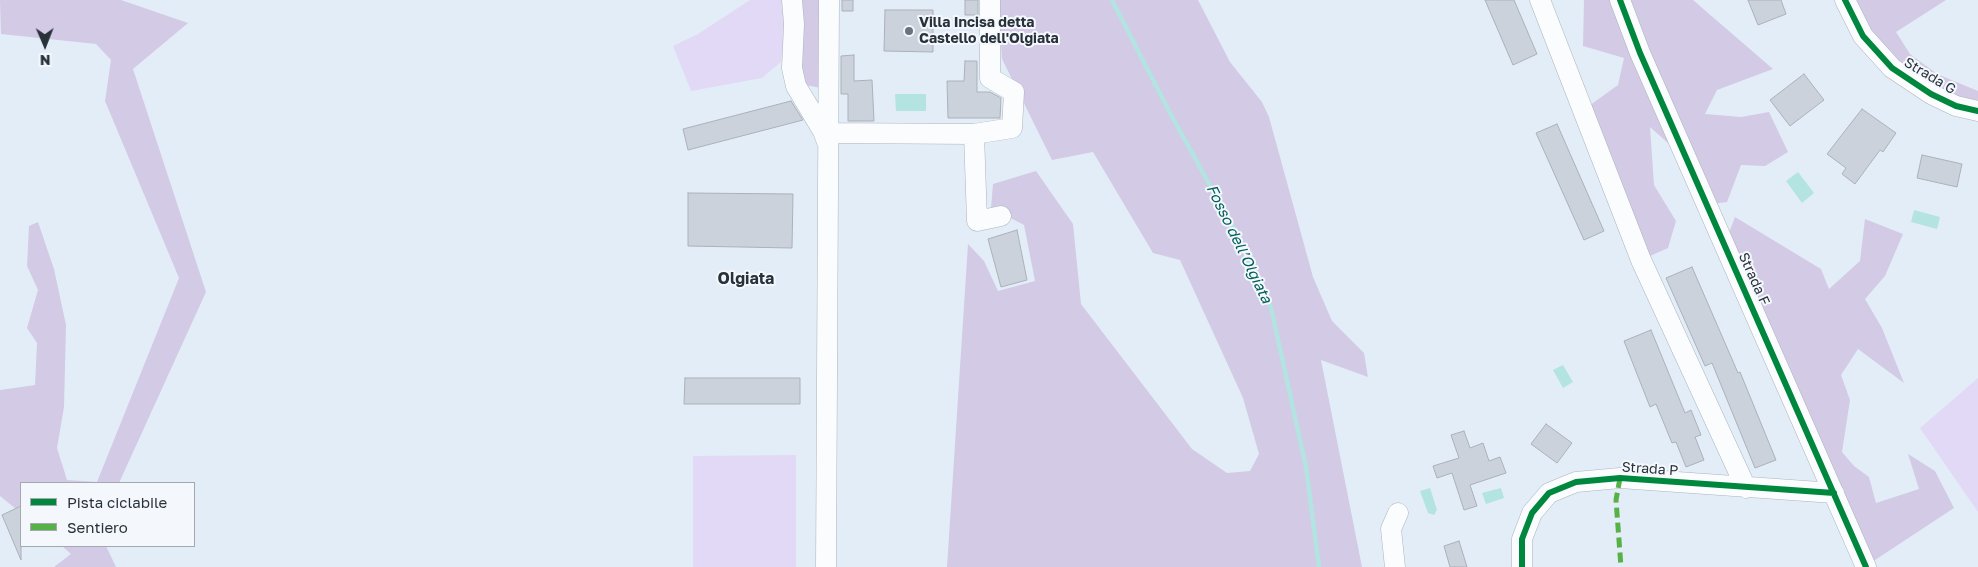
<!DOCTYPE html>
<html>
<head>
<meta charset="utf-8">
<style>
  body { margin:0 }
  #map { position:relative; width:1978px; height:567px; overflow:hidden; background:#e3edf7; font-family:"Golos Text",sans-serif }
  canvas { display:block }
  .legend { position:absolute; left:20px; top:482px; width:175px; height:65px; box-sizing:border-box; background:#f4f8fd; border:1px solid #a3a9af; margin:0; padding:6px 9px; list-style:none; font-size:15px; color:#29323a }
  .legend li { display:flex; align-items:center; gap:10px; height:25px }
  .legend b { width:25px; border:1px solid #a3a9af }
  .north { position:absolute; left:20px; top:20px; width:50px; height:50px; -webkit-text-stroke:4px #f4f8fd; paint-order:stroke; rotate:179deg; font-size:14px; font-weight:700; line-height:20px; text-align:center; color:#29323a }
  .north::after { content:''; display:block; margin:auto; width:18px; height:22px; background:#29323a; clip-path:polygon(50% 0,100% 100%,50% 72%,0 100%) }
</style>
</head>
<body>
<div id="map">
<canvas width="1978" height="567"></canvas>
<ul class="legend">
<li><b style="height:6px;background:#00873e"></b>Pista ciclabile</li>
<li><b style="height:6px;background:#56b246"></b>Sentiero</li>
</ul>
<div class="north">N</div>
</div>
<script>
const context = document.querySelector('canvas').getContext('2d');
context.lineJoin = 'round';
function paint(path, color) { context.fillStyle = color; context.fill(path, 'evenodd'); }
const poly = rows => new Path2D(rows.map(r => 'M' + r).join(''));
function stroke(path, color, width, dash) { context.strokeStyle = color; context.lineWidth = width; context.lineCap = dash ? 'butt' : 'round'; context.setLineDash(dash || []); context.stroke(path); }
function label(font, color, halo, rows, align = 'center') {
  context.font = font + ' "Golos Text",sans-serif'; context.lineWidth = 4; context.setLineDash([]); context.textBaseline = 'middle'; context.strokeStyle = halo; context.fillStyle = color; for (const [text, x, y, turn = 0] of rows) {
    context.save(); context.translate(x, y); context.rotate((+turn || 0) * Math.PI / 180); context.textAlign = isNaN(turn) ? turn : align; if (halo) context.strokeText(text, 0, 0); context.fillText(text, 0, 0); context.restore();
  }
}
paint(poly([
  [750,0,788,0,789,21,781,62,762,78,691,91,673,46,698,34],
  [1978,378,1978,512,1920,428],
  [796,455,796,567,693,567,693,456]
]), '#e1d9f5');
paint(poly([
  [0,0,121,0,188,23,133,69,206,292,119,483,21,483,21,513,0,496,0,390,35,385,37,343,27,328,38,290,27,266,29,226,38,222,54,269,66,325,64,407,57,448,67,480,97,482,179,278,105,101,111,60,96,44,1,34],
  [793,0,827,0,826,89,800,84],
  [998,0,1198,0,1230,62,1262,102,1269,117,1313,277,1332,321,1364,353,1368,377,1321,360,1362,567,947,567,968,244,984,261,998,291,1035,281,1024,225,991,208,993,184,1036,171,1073,224,1081,304,1192,449,1227,473,1250,471,1259,454,1243,398,1180,260,1153,253,1093,152,1052,160,1002,59],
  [1584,0,1693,0,1773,69,1717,90,1705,114,1741,117,1769,112,1788,152,1765,166,1741,165,1727,202,1710,204,1687,160,1650,127,1654,185,1676,221,1668,248,1641,260,1586,108,1618,85,1624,58,1583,46],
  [1850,0,1946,0,1896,32,1910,54,1937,74,1978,91,1978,104,1956,102,1882,52],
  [1735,217,1821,269,1829,289,1860,261,1865,219,1903,234,1885,276,1865,299,1882,328,1904,383,1858,349,1841,375,1850,400,1842,452,1854,466,1869,477,1876,503,1919,489,1908,454,1935,471,1954,508,1869,564,1727,238],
  [62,546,106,546,116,567,54,567,71,554]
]), '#d3cae6');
paint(poly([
  [895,94,926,94,926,111,896,111],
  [1798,172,1814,193,1802,203,1786,181],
  [1914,210,1940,217,1937,229,1911,222],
  [1563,365,1573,382,1563,388,1553,370],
  [1430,488,1437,510,1434,515,1428,513,1420,491],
  [1501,488,1504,498,1486,504,1482,493]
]), '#b3e4e1');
stroke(poly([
  [1112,0,1171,115,1237,234,1271,308,1306,467,1319,567]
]), '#b3e4e1', 4.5);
const building = poly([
  [842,0,853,0,853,11,842,11,842,0],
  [965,0,978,0,978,15,965,15,965,0],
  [1485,0,1514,0,1537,54,1513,65,1485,0],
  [1748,0,1781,0,1786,14,1758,25,1748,0],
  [885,10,933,10,933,52,884,51,885,10],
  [854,55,854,81,872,80,874,121,848,121,848,94,841,94,841,56,854,55],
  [965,61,977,61,977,92,990,92,1001,98,1000,118,948,118,947,81,964,81,965,61],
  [1804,74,1824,100,1790,126,1770,100,1804,74],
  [791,101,803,120,688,150,683,129,791,101],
  [1862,109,1896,133,1883,152,1880,150,1855,184,1842,174,1846,168,1827,154,1862,109],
  [1557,124,1604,231,1584,240,1536,133,1557,124],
  [1922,155,1962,164,1957,187,1917,178,1922,155],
  [688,193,793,194,792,248,688,246,688,193],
  [1017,230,1027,280,1001,287,988,239,1017,230],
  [1692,267,1738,373,1740,372,1776,460,1755,468,1712,363,1705,366,1666,278,1692,267],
  [1651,330,1685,413,1691,410,1701,435,1695,437,1704,460,1686,467,1676,442,1672,443,1656,404,1650,407,1624,341,1651,330],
  [685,378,800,378,800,404,684,404,685,378],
  [1546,424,1572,443,1557,463,1531,444,1546,424],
  [1464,431,1470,448,1483,443,1489,461,1500,457,1506,473,1470,485,1477,506,1464,510,1452,473,1437,478,1433,466,1459,458,1451,435,1464,431],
  [21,506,21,560,2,515,21,506],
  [1459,541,1467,567,1450,567,1444,546,1459,541]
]);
paint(building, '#ccd2dc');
stroke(building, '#abb0ba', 1);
const minor = poly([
  [792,0,794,24,792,68,796,86,823,131,827,142],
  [1540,0,1641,260,1746,488],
  [1620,0,1640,53,1866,567],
  [1845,0,1863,36,1892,68,1931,94,1956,106,1978,111],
  [828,133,974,134,1012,128,1014,92,990,78,990,0],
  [974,134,977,221,1001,216],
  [826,567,829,0],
  [1395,567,1391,529,1398,513],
  [1522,567,1522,539,1532,513,1549,493,1576,482,1620,478,1834,493]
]);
stroke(minor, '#abb4bc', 21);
stroke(minor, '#fbfcfe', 20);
stroke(poly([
  [1620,478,1616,500,1621,567]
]), '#56b246', 5, [10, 5]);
stroke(poly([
  [1620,0,1640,53,1866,567],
  [1845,0,1863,36,1892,68,1931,94,1956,106,1978,111],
  [1522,567,1522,539,1532,513,1549,493,1576,482,1620,478,1834,493]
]), '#00873e', 6);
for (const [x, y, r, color] of [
  [909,31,5,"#6a737c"]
]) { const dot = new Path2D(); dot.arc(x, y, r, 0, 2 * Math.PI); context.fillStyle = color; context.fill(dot); stroke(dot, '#f4f8fd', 2); }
label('bold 14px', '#29323a', '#f4f8fd', [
  ["Villa Incisa detta",919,23],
  ["Castello dell'Olgiata",919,39]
], 'left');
label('14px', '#29323a', '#f4f8fd', [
  ["Strada G",1930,76,31],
  ["Strada F",1754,279,66],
  ["Strada P",1650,469,4]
]);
label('italic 15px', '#005f57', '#f4f8fd', [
  ["Fosso dell’Olgiata",1239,244,64]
]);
label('bold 16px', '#29323a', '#f4f8fd', [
  ["Olgiata",746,279]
]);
</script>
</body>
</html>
